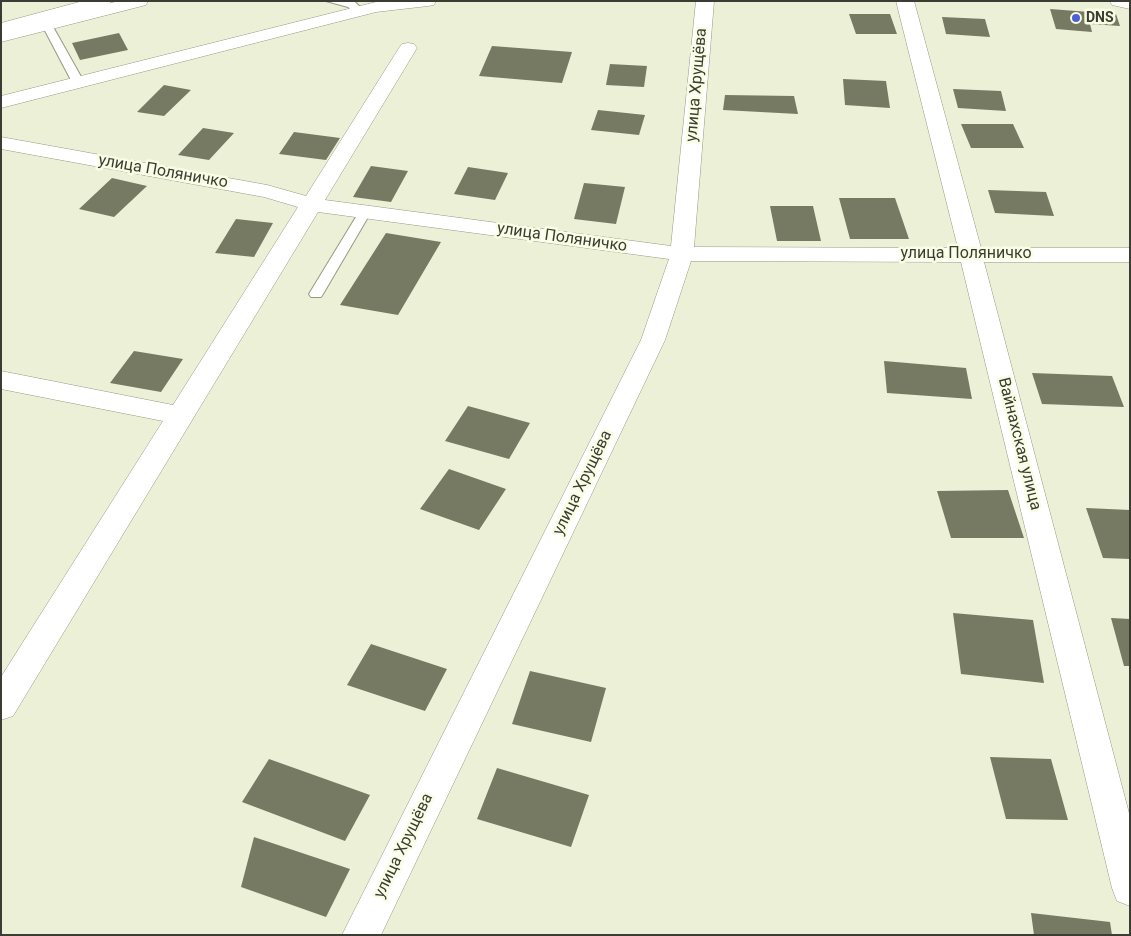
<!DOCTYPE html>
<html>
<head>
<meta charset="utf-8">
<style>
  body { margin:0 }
  #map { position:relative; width:1131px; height:936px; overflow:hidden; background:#ecf0d7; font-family:Roboto,sans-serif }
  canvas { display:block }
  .frame { position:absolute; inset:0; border:2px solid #3b3c33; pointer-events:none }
</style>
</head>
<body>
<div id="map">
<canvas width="1131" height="936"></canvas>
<div class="frame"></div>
</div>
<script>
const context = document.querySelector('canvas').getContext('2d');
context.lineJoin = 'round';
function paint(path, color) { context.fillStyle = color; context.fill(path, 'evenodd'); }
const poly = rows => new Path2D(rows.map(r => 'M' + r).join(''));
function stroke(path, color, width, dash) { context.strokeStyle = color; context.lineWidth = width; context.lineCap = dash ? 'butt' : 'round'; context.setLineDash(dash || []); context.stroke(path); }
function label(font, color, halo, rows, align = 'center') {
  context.font = font + ' Roboto,sans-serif'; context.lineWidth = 5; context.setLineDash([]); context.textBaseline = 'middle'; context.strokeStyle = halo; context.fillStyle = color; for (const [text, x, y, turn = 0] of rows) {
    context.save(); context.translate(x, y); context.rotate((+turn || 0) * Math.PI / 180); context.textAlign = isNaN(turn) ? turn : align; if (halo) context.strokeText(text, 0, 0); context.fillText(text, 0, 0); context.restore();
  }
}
paint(poly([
  [1050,9,1116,14,1120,26,1090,24,1092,32,1056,29],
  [849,14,890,14,897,34,856,34],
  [942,17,985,19,990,37,946,34],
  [119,33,128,50,80,60,72,43],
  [492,46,572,52,562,83,479,76],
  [610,64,647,66,644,87,606,85],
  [843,79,886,81,890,108,845,105],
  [164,85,191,90,164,116,137,112],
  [953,89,1001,91,1006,111,958,108],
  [725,95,794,96,798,114,723,110],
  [598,110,645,115,639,135,591,130],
  [961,124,1013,124,1024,148,971,148],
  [203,128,234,133,209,160,178,155],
  [294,132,340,138,326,160,279,154],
  [371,166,408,171,391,202,353,197],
  [468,167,508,173,495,200,454,194],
  [112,178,147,186,114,217,79,209],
  [584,183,625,187,616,224,574,219],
  [988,190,1046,192,1054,216,995,213],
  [839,198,895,198,909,239,850,239],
  [770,206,813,206,821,241,777,241],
  [236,219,273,223,254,257,215,253],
  [386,233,441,242,398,315,340,305],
  [134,351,183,359,161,392,110,383],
  [884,361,966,368,972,399,887,393],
  [1032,373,1112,376,1124,407,1042,404],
  [468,406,530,423,509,459,445,441],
  [449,469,506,489,479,530,420,509],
  [1008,490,1024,538,951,538,937,491],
  [1086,508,1130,510,1130,559,1103,558],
  [953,613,1033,620,1044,683,961,674],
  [1111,618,1130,619,1130,666,1124,666],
  [371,644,447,669,425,711,347,685],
  [530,671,606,688,591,742,512,724],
  [990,757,1051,759,1068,820,1006,819],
  [269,759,370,795,345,841,242,802],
  [497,768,589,795,571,847,477,819],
  [254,837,350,869,326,917,241,887],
  [1031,913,1110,922,1112,935,1034,935]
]), '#767a63');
const lane = poly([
  [326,1,355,2,364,11,359,14,355,13,348,7,326,1],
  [47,22,52,25,84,82,82,84,78,85,72,82,42,25,47,22],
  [365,208,371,212,323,294,321,297,311,297,309,294,359,212,365,208]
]);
const street = poly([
  [436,1,434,5,428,6,376,12,1,108,1,96,376,2,436,1],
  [696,1,714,1,694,247,958,248,896,1,914,1,981,248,1130,248,1130,262,984,262,1130,817,1130,906,1117,901,1112,888,961,262,691,261,665,340,381,935,342,935,641,340,669,259,318,212,13,716,1,720,1,677,163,421,1,389,1,371,173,405,298,207,264,197,1,149,1,137,267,185,306,196,399,48,402,44,408,43,414,44,417,48,325,200,671,246,696,1]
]);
const primary = poly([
  [119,1,148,1,146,5,1,42,1,31,119,1],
  [1110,1,1130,1,1130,9,1112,5,1110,1]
]);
const highway = poly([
  [83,1,111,1,109,5,1,34,1,23,83,1]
]);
stroke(lane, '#969982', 2);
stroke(street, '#969982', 1);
stroke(primary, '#969982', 1);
stroke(highway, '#969982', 1);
paint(lane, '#fff');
paint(street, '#fff');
paint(primary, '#fff');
paint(highway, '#fff');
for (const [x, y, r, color] of [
  [1076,18,5,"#4c5fd4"]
]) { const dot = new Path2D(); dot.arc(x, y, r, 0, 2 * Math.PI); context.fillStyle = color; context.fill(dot); stroke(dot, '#f9fde4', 2); }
label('bold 14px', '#3b3c33', '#f9fde4', [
  ["DNS",1086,18]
], 'left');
label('16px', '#3b3c33', '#f9fde4', [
  ["улица Хрущёва",697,85,-85],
  ["улица Поляничко",163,172,10],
  ["улица Поляничко",562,238,8],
  ["улица Поляничко",966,254],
  ["Вайнахская улица",1019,444,76],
  ["улица Хрущёва",583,483,-64],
  ["улица Хрущёва",404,846,-64]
]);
</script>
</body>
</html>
